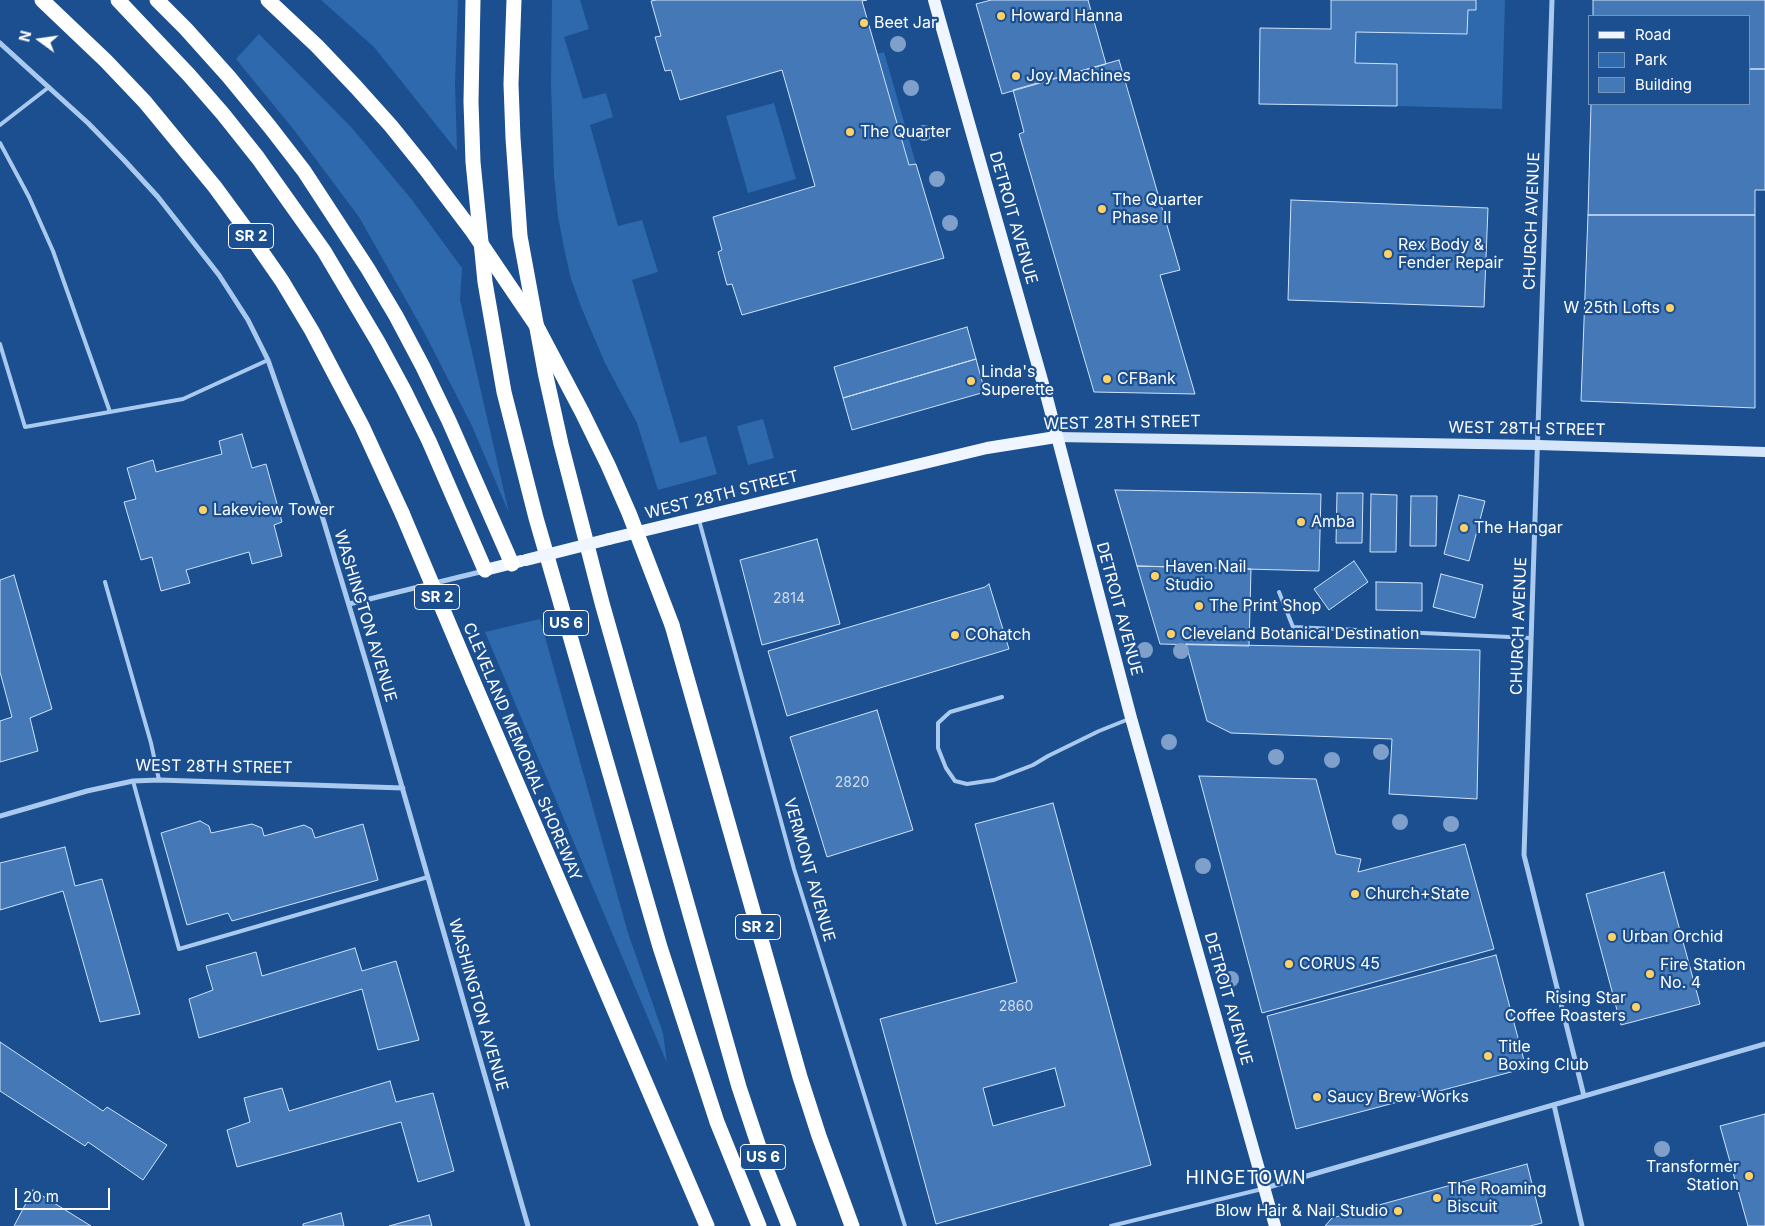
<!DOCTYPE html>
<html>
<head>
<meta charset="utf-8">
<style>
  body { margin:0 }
  #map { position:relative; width:1765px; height:1226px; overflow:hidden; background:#1b4f8f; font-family:Inter,sans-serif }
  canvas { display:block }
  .legend { position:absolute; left:1588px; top:15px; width:162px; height:90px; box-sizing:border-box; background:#1b4f8f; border:1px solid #7695bc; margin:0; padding:6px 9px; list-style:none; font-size:15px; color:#fff }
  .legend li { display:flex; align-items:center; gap:10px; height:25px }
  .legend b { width:25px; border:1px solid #7695bc }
  .north { position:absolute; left:15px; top:15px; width:50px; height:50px; -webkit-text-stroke:4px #1b4f8f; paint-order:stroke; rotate:284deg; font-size:14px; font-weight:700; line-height:20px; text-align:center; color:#fff }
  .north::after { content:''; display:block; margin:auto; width:18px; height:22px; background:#fff; clip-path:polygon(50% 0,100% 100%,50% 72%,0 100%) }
  .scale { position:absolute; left:15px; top:1188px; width:95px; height:22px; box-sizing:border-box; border:2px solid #fff; border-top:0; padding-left:6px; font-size:15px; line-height:18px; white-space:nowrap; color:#fff; -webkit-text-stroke:4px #1b4f8f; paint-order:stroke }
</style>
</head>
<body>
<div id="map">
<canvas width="1765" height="1226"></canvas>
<ul class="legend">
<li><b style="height:6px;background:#f0f6ff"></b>Road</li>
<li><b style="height:14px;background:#2e69ad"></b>Park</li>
<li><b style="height:14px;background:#4478b7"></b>Building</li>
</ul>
<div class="north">N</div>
<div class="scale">20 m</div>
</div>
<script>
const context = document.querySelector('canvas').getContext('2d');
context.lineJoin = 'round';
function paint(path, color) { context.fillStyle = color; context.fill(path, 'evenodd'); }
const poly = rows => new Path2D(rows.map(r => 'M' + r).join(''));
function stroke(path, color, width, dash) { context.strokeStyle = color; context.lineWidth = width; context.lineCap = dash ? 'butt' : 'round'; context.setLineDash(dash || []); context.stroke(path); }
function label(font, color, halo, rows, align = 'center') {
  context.font = font + ' Inter,sans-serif'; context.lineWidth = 4.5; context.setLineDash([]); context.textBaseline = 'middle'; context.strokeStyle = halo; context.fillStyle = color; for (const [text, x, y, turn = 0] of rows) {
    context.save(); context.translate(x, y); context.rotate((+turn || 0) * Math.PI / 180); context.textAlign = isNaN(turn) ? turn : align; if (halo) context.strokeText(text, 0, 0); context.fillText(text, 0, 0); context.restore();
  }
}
paint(poly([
  [321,0,458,0,455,83,457,151,374,47],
  [552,0,580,0,589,29,564,37,583,99,606,93,613,117,590,125,618,226,642,220,658,272,632,280,680,443,706,436,717,474,658,490,637,423,605,363,582,309,571,279,564,248,558,216,554,175,551,85],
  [1476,0,1505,0,1502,109,1397,106,1397,64,1355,63,1356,32,1467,34,1468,10,1476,10],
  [259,34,352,128,412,200,462,268,460,300,509,513,472,426,423,330,359,217,294,130,236,59],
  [884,52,916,164,909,165,877,54],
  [774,103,796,179,748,193,726,116],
  [763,419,774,458,748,465,737,426],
  [540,619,628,933,663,1033,667,1063,485,632]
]), '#2e69ad');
const building = poly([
  [656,0,867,0,862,1,909,165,916,164,944,258,742,315,732,284,727,285,718,252,722,250,713,217,815,186,782,70,680,100,671,70,665,71,655,37,661,36,651,1,656,0],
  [991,0,1088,0,1106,64,1002,94,976,4,991,0],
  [1331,0,1476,0,1476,10,1468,10,1467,34,1356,32,1355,63,1397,64,1397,106,1259,104,1260,28,1331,29,1331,0],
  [1593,0,1765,0,1765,69,1749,69,1749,16,1593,16,1593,0],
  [1119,60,1180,270,1160,275,1195,394,1094,392,1019,134,1024,132,1013,90,1119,60],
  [1749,69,1765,69,1765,190,1755,190,1755,215,1588,215,1591,104,1749,104,1749,69],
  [1291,200,1488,208,1484,307,1288,300,1291,200],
  [1588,215,1755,215,1755,408,1581,401,1588,215],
  [967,327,976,359,843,398,834,367,967,327],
  [976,359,985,392,852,430,843,398,976,359],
  [242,434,252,468,266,464,282,522,274,525,282,556,252,564,249,552,186,570,190,583,161,591,152,557,141,560,124,502,136,499,127,468,153,460,156,472,222,454,219,441,242,434],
  [1115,490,1321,494,1319,571,1137,566,1115,490],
  [1337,493,1363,493,1362,543,1336,543,1337,493],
  [1371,494,1397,495,1396,552,1370,552,1371,494],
  [1459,495,1485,501,1469,561,1444,554,1459,495],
  [1411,496,1437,496,1436,546,1410,546,1411,496],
  [817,539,840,624,762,645,740,560,817,539],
  [1354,561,1368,582,1329,610,1314,589,1354,561],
  [1137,566,1251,569,1249,646,1160,644,1137,566],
  [1441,574,1483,585,1475,618,1433,607,1441,574],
  [14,575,52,709,30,718,38,751,0,762,0,721,12,717,0,672,0,580,14,575],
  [1376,582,1422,583,1422,611,1376,610,1376,582],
  [989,584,1009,649,787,716,768,651,985,587,989,584],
  [1186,644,1480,650,1477,799,1389,794,1392,739,1231,733,1207,721,1186,644],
  [877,710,913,830,827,857,790,737,877,710],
  [1199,776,1316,779,1336,854,1361,859,1358,872,1465,844,1494,949,1262,1013,1199,776],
  [1053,803,1151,1165,936,1224,880,1019,1017,982,975,824,1053,803],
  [1055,1068,1065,1106,993,1126,983,1088,1055,1068],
  [200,821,209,826,211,833,252,824,262,828,264,836,304,825,312,829,315,838,363,824,378,880,232,921,228,913,187,925,161,833,200,821],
  [65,847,75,886,102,879,140,1014,100,1022,63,891,0,910,0,863,65,847],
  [1664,872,1700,1004,1621,1025,1586,894,1664,872],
  [355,948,362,971,396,961,419,1040,378,1050,362,989,199,1038,189,999,213,990,206,966,256,952,262,976,355,948],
  [1496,955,1526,1068,1296,1129,1267,1016,1496,955],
  [0,1042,103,1111,107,1107,167,1145,143,1180,88,1142,85,1146,0,1091,0,1042],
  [390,1081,396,1102,433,1093,454,1171,418,1182,401,1122,237,1167,227,1130,250,1122,244,1098,282,1088,289,1111,390,1081],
  [1765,1114,1765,1226,1748,1226,1720,1126,1765,1114],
  [1527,1164,1542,1223,1530,1226,1325,1226,1332,1218,1527,1164],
  [33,1190,91,1226,14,1226,33,1190],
  [341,1213,344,1226,303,1226,303,1224,341,1213],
  [429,1215,432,1226,389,1226,429,1215]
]);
paint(building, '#4478b7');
stroke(building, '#cfe3fa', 1);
stroke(poly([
  [0,125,49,87],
  [0,143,29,197,53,251,110,412],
  [0,344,25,427,183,399,268,360],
  [699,520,794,869,905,1226],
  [105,582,151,743,159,780],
  [1279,592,1293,627,1531,638],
  [1002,697,950,712,938,723,938,748,946,768,955,781,967,784,994,780,1033,765,1048,756,1099,731,1129,719],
  [133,781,179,949,428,877],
  [1111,1226,1262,1189]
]), '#a9c9ee', 4);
stroke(poly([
  [1552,0,1524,855,1584,1096],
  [0,43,88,123,124,160,158,197,219,275,248,320,268,360,320,509,369,672,528,1226],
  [349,604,484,571],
  [0,816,87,791,133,781,159,780,403,788],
  [1554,1105,1582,1226],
  [1265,1188,1765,1044]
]), '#a9c9ee', 5);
stroke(poly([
  [1056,437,1538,445,1765,452]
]), '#d6e6fa', 10);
stroke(poly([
  [934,0,1047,398,1131,718,1275,1226],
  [609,539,987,448,1056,437],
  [485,570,521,561]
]), '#f0f6ff', 12);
stroke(poly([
  [42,0,106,61,145,102,215,187,248,232,282,281,312,331,362,426,402,513],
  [118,0,189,75,223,114,258,158,324,251,378,342,404,390,429,441,485,570],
  [157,0,186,29,229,77,270,127,304,171,368,269,396,316,423,367,449,421,512,564],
  [268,0,317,46,356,87,391,126,424,167],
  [473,0,471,102,473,162,485,282,504,392,536,518,660,947,717,1122,759,1226],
  [514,0,511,84,513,138,520,236,545,372,561,444,602,603,739,1087,767,1171,789,1226],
  [672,625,800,1077,819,1136,852,1226],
  [473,681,707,1226]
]), '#fff', 15);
stroke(poly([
  [526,560,609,539]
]), '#f0f6ff', 12);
stroke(poly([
  [424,167,473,232,536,325,582,412,608,465,629,513,672,625],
  [402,513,473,681]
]), '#fff', 15);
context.fillStyle = '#7ea0ca';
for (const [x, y] of [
  [898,44],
  [911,88],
  [924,133],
  [937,179],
  [950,223],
  [1145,650],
  [1181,651],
  [1169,742],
  [1381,752],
  [1276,757],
  [1332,760],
  [1400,822],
  [1451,824],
  [1203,866],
  [1231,979],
  [1662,1149]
]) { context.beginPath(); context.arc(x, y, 8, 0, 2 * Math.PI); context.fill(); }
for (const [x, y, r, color] of [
  [1001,16,5,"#ffd166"],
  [864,23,5,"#ffd166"],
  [1016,76,5,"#ffd166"],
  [850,132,5,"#ffd166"],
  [1102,209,5,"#ffd166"],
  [1388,254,5,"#ffd166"],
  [1670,308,5,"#ffd166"],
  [1107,379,5,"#ffd166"],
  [971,381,5,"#ffd166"],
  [203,510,5,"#ffd166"],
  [1301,522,5,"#ffd166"],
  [1464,528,5,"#ffd166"],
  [1155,576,5,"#ffd166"],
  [1199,606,5,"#ffd166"],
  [1171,634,5,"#ffd166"],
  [955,635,5,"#ffd166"],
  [1355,894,5,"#ffd166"],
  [1612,937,5,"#ffd166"],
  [1289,964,5,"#ffd166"],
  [1650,974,5,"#ffd166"],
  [1636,1007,5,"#ffd166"],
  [1488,1056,5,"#ffd166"],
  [1317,1097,5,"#ffd166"],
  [1749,1176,5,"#ffd166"],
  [1437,1198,5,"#ffd166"],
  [1398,1211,5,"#ffd166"]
]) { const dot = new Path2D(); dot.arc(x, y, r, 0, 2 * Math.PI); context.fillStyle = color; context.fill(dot); stroke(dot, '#1b4f8f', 2); }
label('14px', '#d0dded', null, [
  ["2814",789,599],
  ["2820",852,783],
  ["2860",1016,1007]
]);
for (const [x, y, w] of [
  [251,236,45],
  [437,597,45],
  [566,623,45],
  [758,927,45],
  [763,1157,45]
]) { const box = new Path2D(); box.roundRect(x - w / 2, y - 12.5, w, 25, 4); context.fillStyle = '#1b4f8f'; context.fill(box); stroke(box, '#fff', 1); }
label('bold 15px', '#fff', null, [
  ["SR 2",251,236],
  ["SR 2",437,597],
  ["US 6",566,623],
  ["SR 2",758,927],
  ["US 6",763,1157]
]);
label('16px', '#fff', '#1b4f8f', [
  ["Howard Hanna",1011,16],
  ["Beet Jar",874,23],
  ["Joy Machines",1026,76],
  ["The Quarter",860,132],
  ["The Quarter",1112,200],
  ["Phase II",1112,218],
  ["Rex Body &",1398,245],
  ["Fender Repair",1398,263],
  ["W 25th Lofts",1660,308,"right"],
  ["Linda's",981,372],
  ["Superette",981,390],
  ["CFBank",1117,379],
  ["Lakeview Tower",213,510],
  ["Amba",1311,522],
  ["The Hangar",1474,528],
  ["Haven Nail",1165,567],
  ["Studio",1165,585],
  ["The Print Shop",1209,606],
  ["Cleveland Botanical Destination",1181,634],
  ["COhatch",965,635],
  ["Church+State",1365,894],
  ["Urban Orchid",1622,937],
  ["CORUS 45",1299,964],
  ["Fire Station",1660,965],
  ["No. 4",1660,983],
  ["Rising Star",1626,998,"right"],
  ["Coffee Roasters",1626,1016,"right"],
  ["Title",1498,1047],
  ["Boxing Club",1498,1065],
  ["Saucy Brew Works",1327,1097],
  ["Transformer",1739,1167,"right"],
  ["Station",1739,1185,"right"],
  ["The Roaming",1447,1189],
  ["Biscuit",1447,1207],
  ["Blow Hair & Nail Studio",1388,1211,"right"]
], 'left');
label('16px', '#fff', '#1b4f8f', [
  ["DETROIT AVENUE",1013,218,74],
  ["CHURCH AVENUE",1532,221,-88],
  ["WEST 28TH STREET",1122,423,-1],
  ["WEST 28TH STREET",1527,429,1],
  ["WEST 28TH STREET",722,495,-14],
  ["DETROIT AVENUE",1119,609,75],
  ["WASHINGTON AVENUE",365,616,73],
  ["CHURCH AVENUE",1519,626,-88],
  ["CLEVELAND MEMORIAL SHOREWAY",522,752,67],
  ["WEST 28TH STREET",214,767,1],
  ["VERMONT AVENUE",809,870,74],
  ["DETROIT AVENUE",1228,999,74],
  ["WASHINGTON AVENUE",478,1005,74]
]);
context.letterSpacing = '1px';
label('18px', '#fff', '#1b4f8f', [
  ["HINGETOWN",1246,1179]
]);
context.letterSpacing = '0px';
</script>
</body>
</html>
